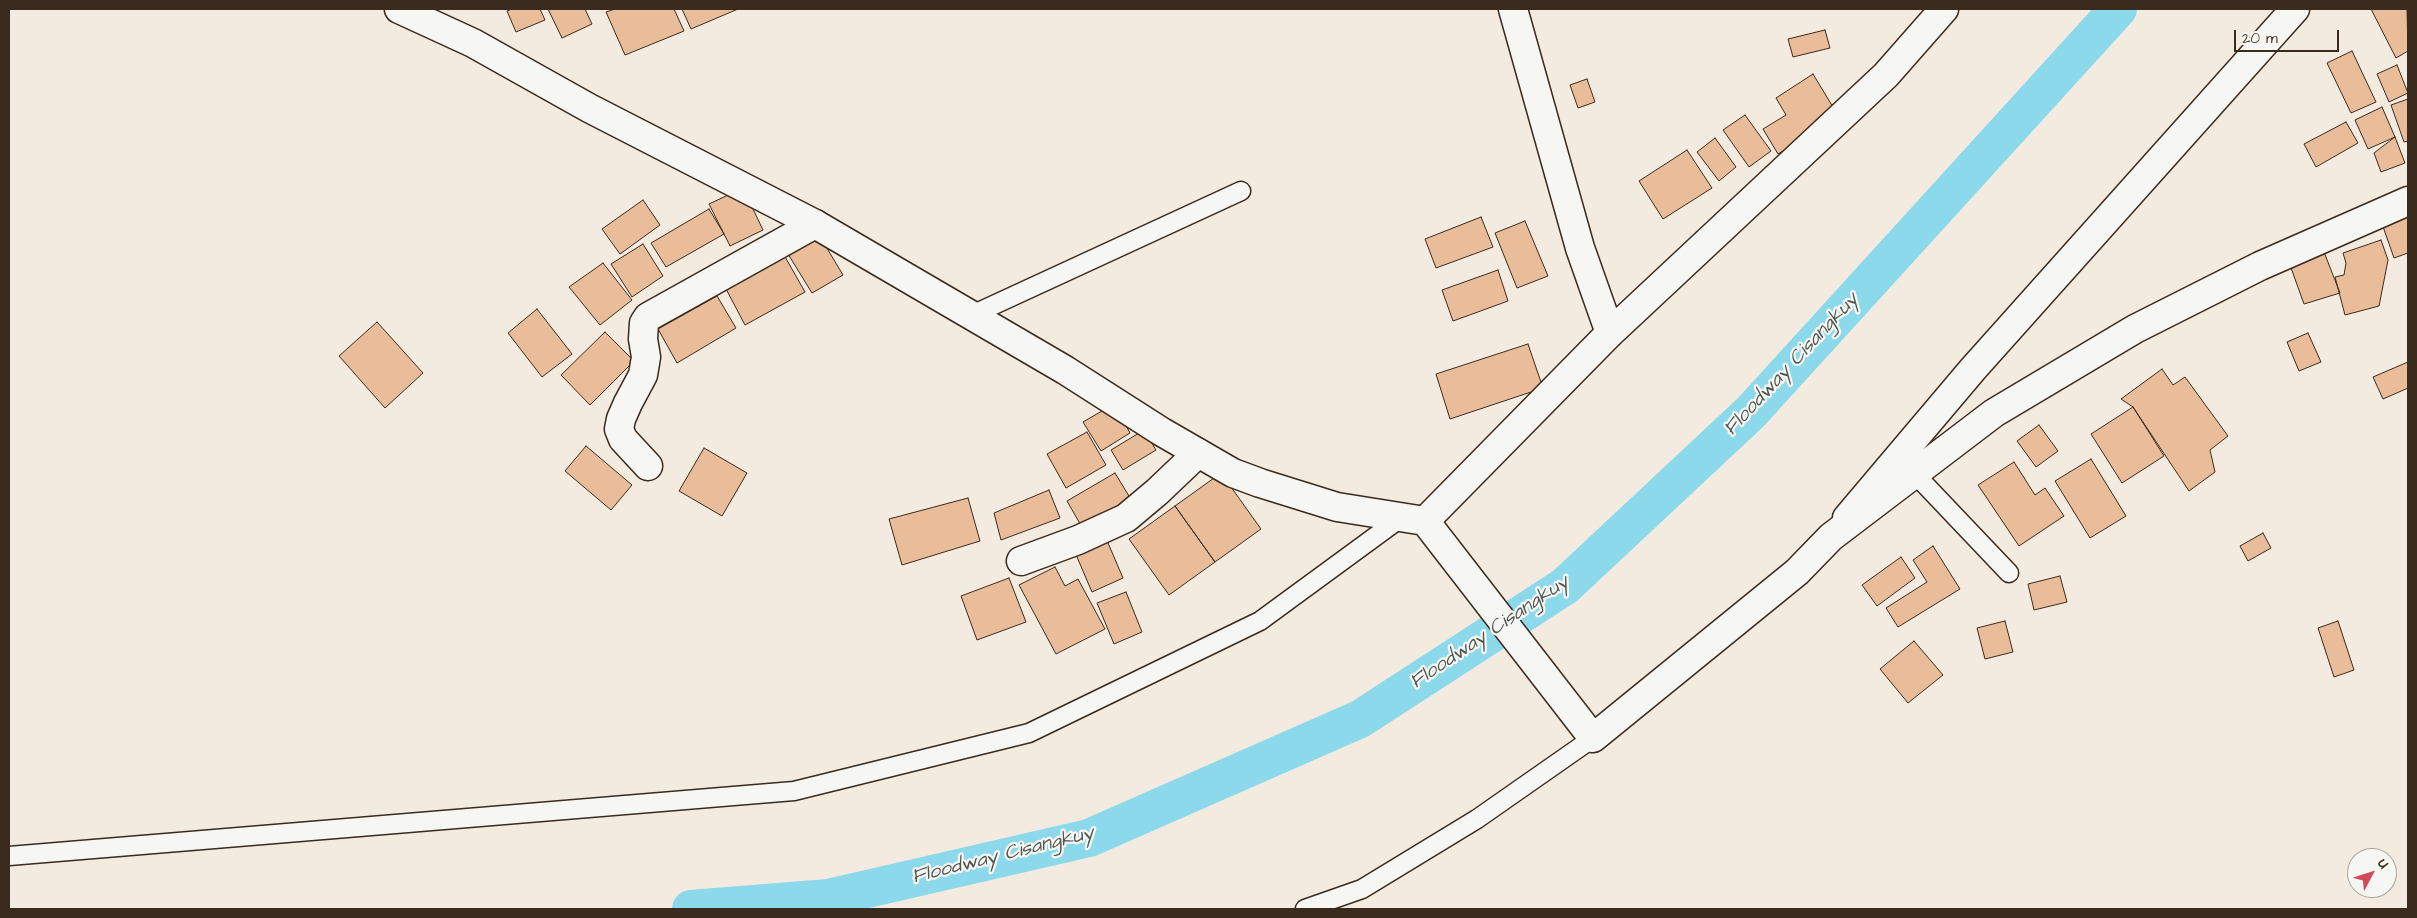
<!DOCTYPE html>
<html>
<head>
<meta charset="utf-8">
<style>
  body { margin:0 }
  #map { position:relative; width:2417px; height:918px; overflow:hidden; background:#f3ebe0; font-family:"Architects Daughter",sans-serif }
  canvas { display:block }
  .frame { position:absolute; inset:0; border:10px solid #3b2a1e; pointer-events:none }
  .north { position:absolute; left:2347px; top:848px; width:50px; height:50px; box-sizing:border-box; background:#f6f6f2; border:1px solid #aba49d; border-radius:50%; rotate:50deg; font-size:14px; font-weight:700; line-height:20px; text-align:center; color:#3b2a1e }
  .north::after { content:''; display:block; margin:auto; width:18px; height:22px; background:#d1495b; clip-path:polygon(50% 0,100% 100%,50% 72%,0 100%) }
  .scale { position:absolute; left:2234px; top:30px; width:105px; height:22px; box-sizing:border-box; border:2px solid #3b2a1e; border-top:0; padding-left:6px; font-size:15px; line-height:18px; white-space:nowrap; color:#3b2a1e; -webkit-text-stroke:4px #f6f6f2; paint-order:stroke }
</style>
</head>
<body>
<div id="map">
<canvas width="2417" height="918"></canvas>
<div class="frame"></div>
<div class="north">U</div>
<div class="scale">20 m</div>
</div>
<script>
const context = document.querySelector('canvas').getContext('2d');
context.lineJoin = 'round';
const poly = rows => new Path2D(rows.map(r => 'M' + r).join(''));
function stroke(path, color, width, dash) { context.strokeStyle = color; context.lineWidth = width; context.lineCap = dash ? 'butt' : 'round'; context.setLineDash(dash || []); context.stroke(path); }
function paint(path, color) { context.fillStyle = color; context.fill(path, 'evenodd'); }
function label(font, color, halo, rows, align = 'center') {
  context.font = font + ' "Architects Daughter",sans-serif'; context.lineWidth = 4.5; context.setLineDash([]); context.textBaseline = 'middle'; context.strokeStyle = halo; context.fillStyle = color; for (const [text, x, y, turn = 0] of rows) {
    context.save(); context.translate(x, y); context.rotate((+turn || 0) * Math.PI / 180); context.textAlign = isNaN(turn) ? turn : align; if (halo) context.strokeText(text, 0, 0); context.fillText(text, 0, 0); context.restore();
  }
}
stroke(poly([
  [691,909,828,898,1089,838,1360,719,1565,586,1751,412,2118,9]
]), '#8cd9eb', 38);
const building = poly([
  [512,9,540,9,545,20,516,32,507,11,512,9],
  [548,9,585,9,592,24,562,38,548,9],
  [615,9,674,9,684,31,625,55,606,12,615,9],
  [682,9,738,9,691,29,682,9],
  [2371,9,2407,9,2408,51,2396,58,2371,9],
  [1825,30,1830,48,1793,57,1788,39,1825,30],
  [2352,51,2376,102,2351,113,2327,63,2352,51],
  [2397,65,2408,93,2389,102,2377,74,2397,65],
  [1813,74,1839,117,1778,154,1763,129,1786,115,1776,98,1813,74],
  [1587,79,1595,102,1578,108,1570,85,1587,79],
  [2408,99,2408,141,2404,142,2391,105,2408,99],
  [2382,107,2395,137,2368,149,2355,120,2382,107],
  [1745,115,1771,151,1749,167,1723,130,1745,115],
  [2346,122,2358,143,2316,167,2304,144,2346,122],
  [2395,137,2405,163,2381,172,2374,153,2395,137],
  [1715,138,1736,167,1719,181,1697,152,1715,138],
  [1687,150,1712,188,1663,219,1639,181,1687,150],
  [743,188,763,230,730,246,709,204,743,188],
  [643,200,660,225,620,254,602,229,643,200],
  [709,209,724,234,666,267,651,243,709,209],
  [2406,210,2408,217,2408,253,2394,258,2380,218,2406,210],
  [1481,217,1493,247,1436,268,1425,239,1481,217],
  [1525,221,1548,276,1517,288,1495,233,1525,221],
  [819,235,843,275,812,293,788,254,819,235],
  [2381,240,2388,260,2379,306,2345,315,2335,277,2344,275,2346,263,2343,253,2381,240],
  [643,244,663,276,632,297,611,264,643,244],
  [2324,252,2340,293,2304,304,2290,265,2324,252],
  [784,255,805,292,745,325,725,287,784,255],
  [603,263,632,300,600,325,569,287,603,263],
  [1498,270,1508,301,1453,321,1442,290,1498,270],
  [717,296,736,328,677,363,658,329,717,296],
  [537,309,572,354,542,377,508,333,537,309],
  [377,322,423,373,385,408,339,356,377,322],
  [605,332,634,361,590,405,561,375,605,332],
  [2308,333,2321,362,2299,371,2287,342,2308,333],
  [1528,344,1543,388,1450,419,1436,374,1528,344],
  [2408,362,2408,388,2383,399,2373,377,2408,362],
  [2162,369,2173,385,2185,377,2228,436,2210,450,2215,472,2189,491,2133,407,2121,399,2162,369],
  [1114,404,1130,433,1101,451,1083,422,1114,404],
  [2133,407,2164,456,2122,483,2091,434,2133,407],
  [2039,425,2058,451,2036,467,2017,441,2039,425],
  [1144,430,1156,450,1123,470,1111,450,1144,430],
  [1087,432,1106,465,1066,488,1047,454,1087,432],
  [586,446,632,485,611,510,565,471,586,446],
  [704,448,747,473,722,516,679,491,704,448],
  [2091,459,2126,516,2090,538,2055,481,2091,459],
  [2014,462,2035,495,2045,488,2064,516,2019,546,1978,485,2014,462],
  [1115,473,1132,501,1083,529,1067,501,1115,473],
  [1221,473,1261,529,1215,562,1175,506,1221,473],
  [1049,490,1060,518,1001,540,994,513,1049,490],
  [968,498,980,541,902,565,889,519,968,498],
  [1175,506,1215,562,1169,595,1129,539,1175,506],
  [2263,533,2271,548,2248,561,2240,546,2263,533],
  [1105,536,1123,578,1092,592,1074,550,1105,536],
  [1933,546,1960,589,1898,627,1886,608,1927,582,1913,560,1933,546],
  [1901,557,1915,578,1877,606,1862,585,1901,557],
  [1055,567,1065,586,1078,579,1105,629,1056,654,1019,585,1055,567],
  [2060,576,2067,602,2034,610,2028,584,2060,576],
  [1009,578,1026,622,977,640,961,596,1009,578],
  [1126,592,1142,632,1114,644,1097,603,1126,592],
  [2005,621,2013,652,1985,659,1977,628,2005,621],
  [2338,621,2354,670,2334,677,2318,628,2338,621],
  [1914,641,1943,675,1908,703,1880,669,1914,641]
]);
paint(building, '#e9bd99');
stroke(building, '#3b2a1e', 1);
const lane = poly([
  [972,315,1241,191],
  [1913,472,2009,573],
  [9,856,794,791,1029,733,1260,621,1402,517],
  [1305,909,1362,889,1477,819,1593,738]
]);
const street = poly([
  [1513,9,1580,248,1610,333],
  [648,466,623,439,619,429,621,419,628,403,643,375,646,357,643,339,644,323,648,317,815,224],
  [1847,518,1973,369,2295,9],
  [1425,521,1610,333,1886,75,1944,9],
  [1021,561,1078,540,1126,518,1157,492,1198,453]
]);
const secondary = poly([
  [399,9,473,43,589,108,815,224,1065,370,1162,432,1233,473,1260,483,1337,507,1425,521,1593,738,1797,572,1831,537,1994,413,2135,329,2260,266,2408,201]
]);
stroke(lane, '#3b2a1e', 21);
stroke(street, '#3b2a1e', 31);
stroke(secondary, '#3b2a1e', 31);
stroke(lane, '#f6f6f2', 18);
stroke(street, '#f6f6f2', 28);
stroke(secondary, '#f6f6f2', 28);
label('italic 20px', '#4f5651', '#f6f6f2', [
  ["Floodway Cisangkuy",1792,365,-47],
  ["Floodway Cisangkuy",1490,633,-34],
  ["Floodway Cisangkuy",1003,856,-14]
]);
</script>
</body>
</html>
